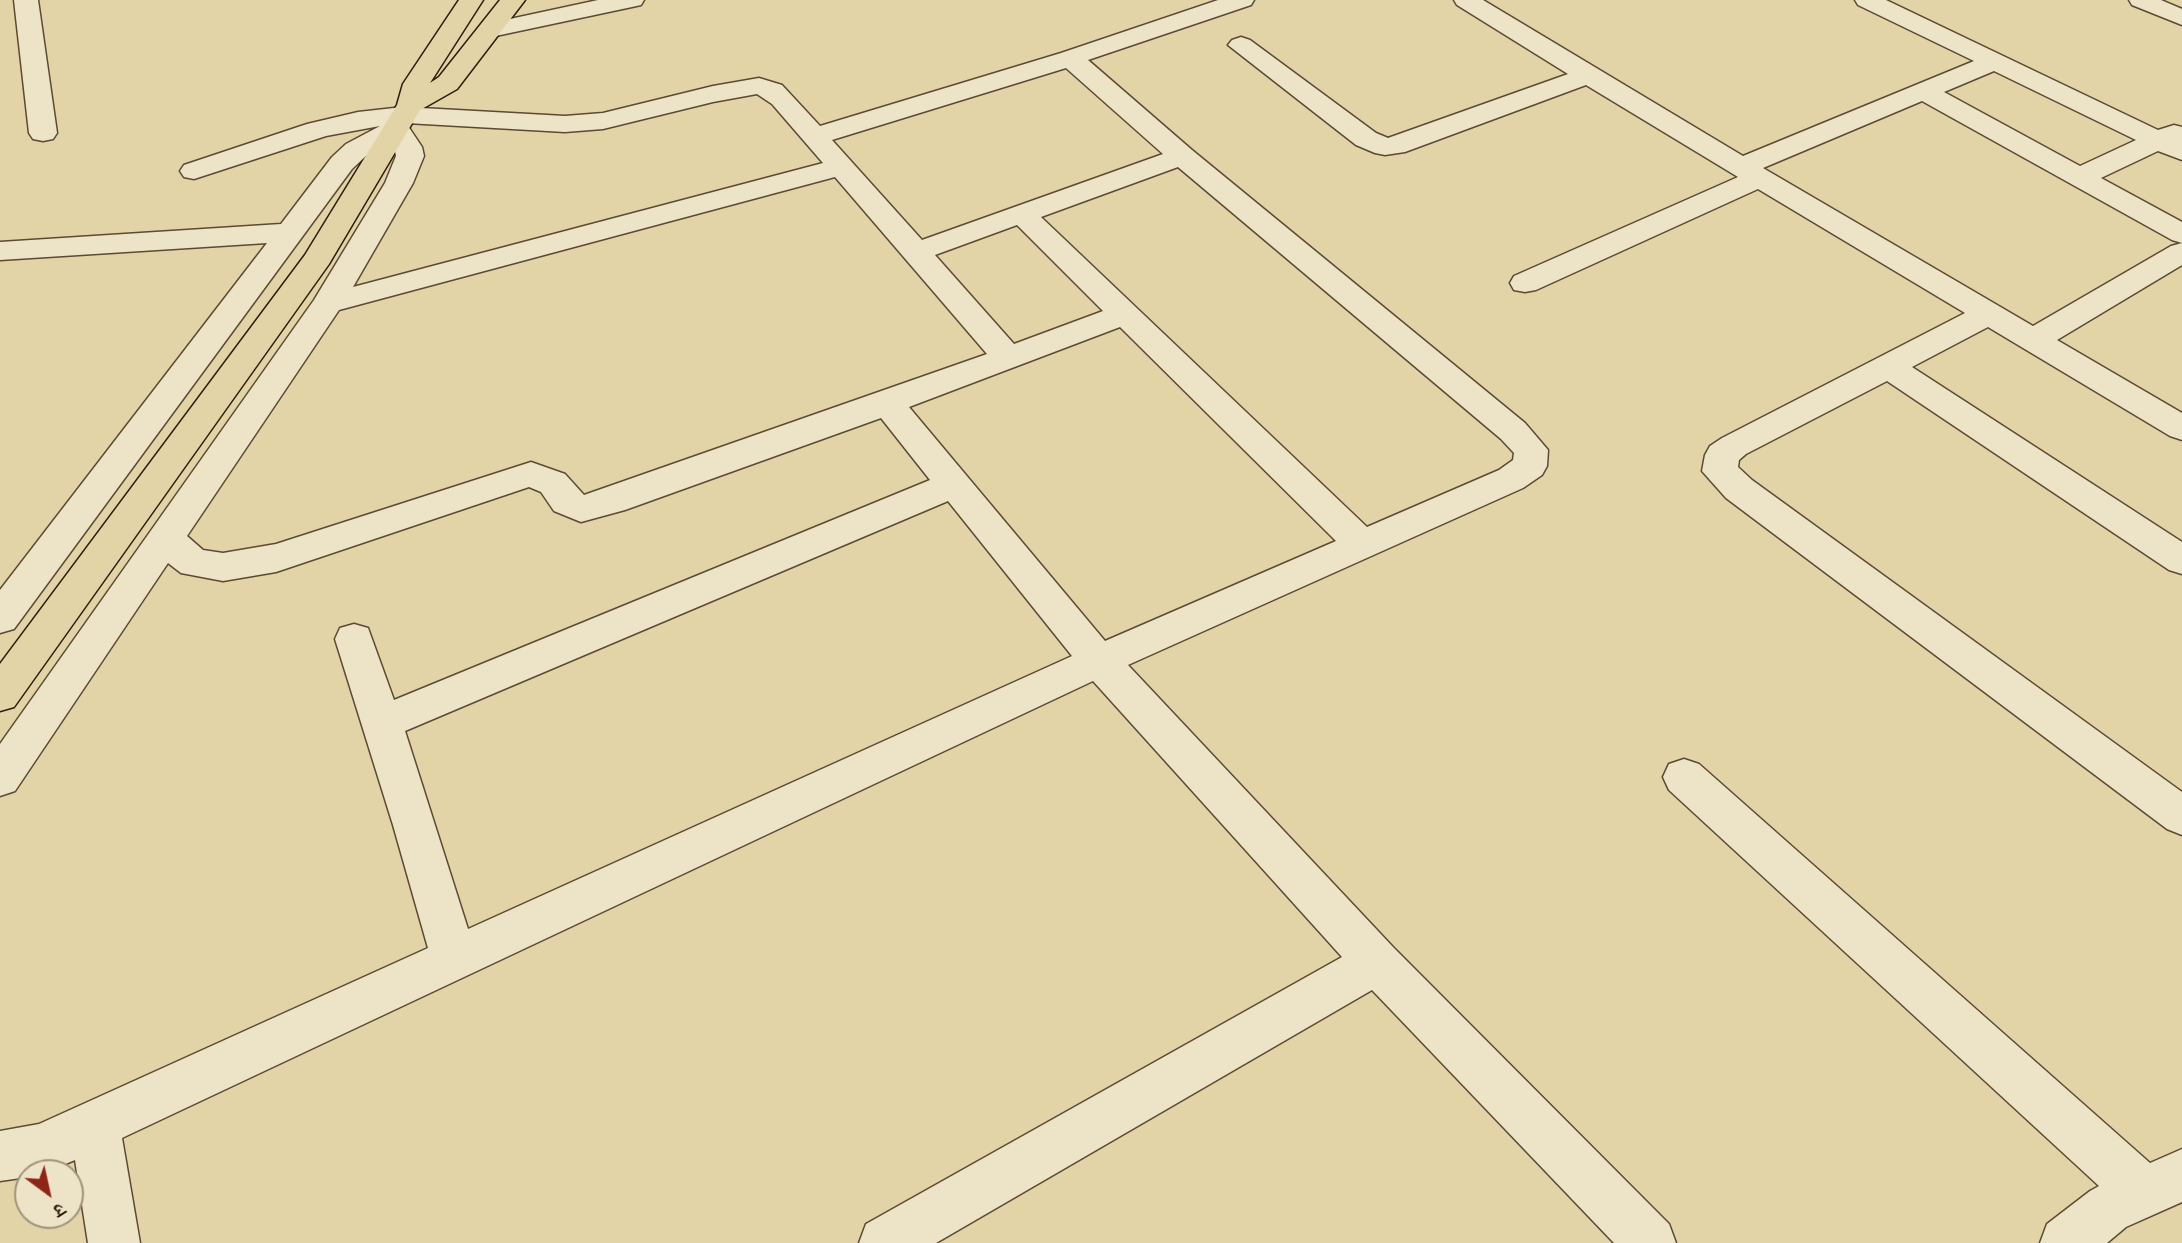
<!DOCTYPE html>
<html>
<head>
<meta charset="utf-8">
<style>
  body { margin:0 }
  #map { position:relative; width:2182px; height:1243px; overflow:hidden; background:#e3d4a7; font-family:"EB Garamond","Noto Serif Devanagari",serif }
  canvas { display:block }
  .north { position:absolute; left:14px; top:1159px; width:70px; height:70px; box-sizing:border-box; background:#ede3c6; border:2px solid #a1937c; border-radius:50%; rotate:147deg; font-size:19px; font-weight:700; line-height:28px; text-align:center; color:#2e1c0d }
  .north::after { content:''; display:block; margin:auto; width:24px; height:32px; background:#8f2418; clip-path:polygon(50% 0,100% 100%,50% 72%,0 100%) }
</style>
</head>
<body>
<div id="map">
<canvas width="2182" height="1243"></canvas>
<div class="north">उ</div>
</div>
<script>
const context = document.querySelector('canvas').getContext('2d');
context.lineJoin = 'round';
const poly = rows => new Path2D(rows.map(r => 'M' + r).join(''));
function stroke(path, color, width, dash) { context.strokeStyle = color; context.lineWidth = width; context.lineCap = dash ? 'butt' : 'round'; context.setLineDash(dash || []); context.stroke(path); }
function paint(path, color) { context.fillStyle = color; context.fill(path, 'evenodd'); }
const minor = poly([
  [14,0,38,0,57,133,53,139,43,141,33,139,29,133,14,0],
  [598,0,644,0,641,5,632,7,491,37,482,35,479,30,482,25,598,0],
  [1218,0,1254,0,1251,5,1088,60,1192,150,1525,423,1548,450,1547,466,1542,475,1523,488,1128,665,1393,947,1669,1224,1676,1243,1614,1243,1372,990,936,1243,859,1243,866,1224,1342,957,1093,681,122,1138,140,1243,88,1243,75,1160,44,1173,28,1173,28,1177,0,1181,0,1131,39,1124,428,948,393,825,335,639,340,628,354,624,368,628,394,700,930,480,881,418,625,510,581,522,554,511,541,492,529,487,276,572,223,581,181,573,168,563,15,791,0,796,0,744,314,300,385,183,396,156,394,147,391,142,366,156,352,169,14,629,0,633,0,590,267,243,0,260,0,242,281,224,332,157,346,144,380,126,326,136,194,179,184,177,180,171,184,165,307,124,358,112,403,107,565,116,603,113,713,86,759,78,782,85,820,126,1061,53,1218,0],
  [1066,68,1163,154,922,240,832,140,1066,68],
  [757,94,772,104,823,163,353,287,413,183,424,156,422,147,406,123,565,132,603,129,713,102,757,94],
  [1178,167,1501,439,1514,453,1513,460,1499,470,1367,527,1041,217,1178,167],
  [835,177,987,354,584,495,565,474,531,462,276,544,223,553,203,550,187,536,339,310,835,177],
  [1017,225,1103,311,1014,344,935,255,1017,225],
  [1120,327,1336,541,1105,641,909,407,1120,327],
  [948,501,1072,656,468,929,405,731,948,501],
  [1454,0,1483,0,1743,156,1974,61,1858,5,1855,0,1886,0,2158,130,2174,125,2182,127,2182,160,2158,151,2101,178,2182,222,2182,243,2172,240,1922,101,1763,168,2033,326,2171,246,2182,243,2182,265,2057,340,2182,413,2182,440,2170,436,1988,327,1912,367,2182,542,2182,574,2169,570,1887,381,1746,454,1739,460,1738,467,1752,480,2182,792,2182,835,2167,829,1726,498,1702,471,1705,455,1710,446,1722,438,1965,313,1758,189,1536,290,1525,292,1514,290,1510,283,1514,276,1738,177,1586,85,1405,152,1385,155,1375,153,1356,145,1228,45,1232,40,1241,37,1250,40,1376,133,1388,138,1568,74,1457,5,1454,0],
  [1994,71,2136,140,2080,166,1944,92,1994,71],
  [2129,0,2161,0,2182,9,2182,25,2132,5,2129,0],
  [1684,759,1699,764,2150,1163,2182,1149,2182,1202,2126,1227,2107,1243,2040,1243,2047,1224,2090,1191,2099,1186,1669,790,1663,777,1669,764,1684,759]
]);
const major = poly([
  [459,0,483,0,430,83,439,77,500,0,525,0,457,89,420,110,329,264,14,707,0,711,0,664,305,255,397,105,403,84,459,0]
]);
stroke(minor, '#5b4a34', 3);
stroke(major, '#2e1c0d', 3);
paint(minor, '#ede3c6');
paint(major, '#e3d4a7');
</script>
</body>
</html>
